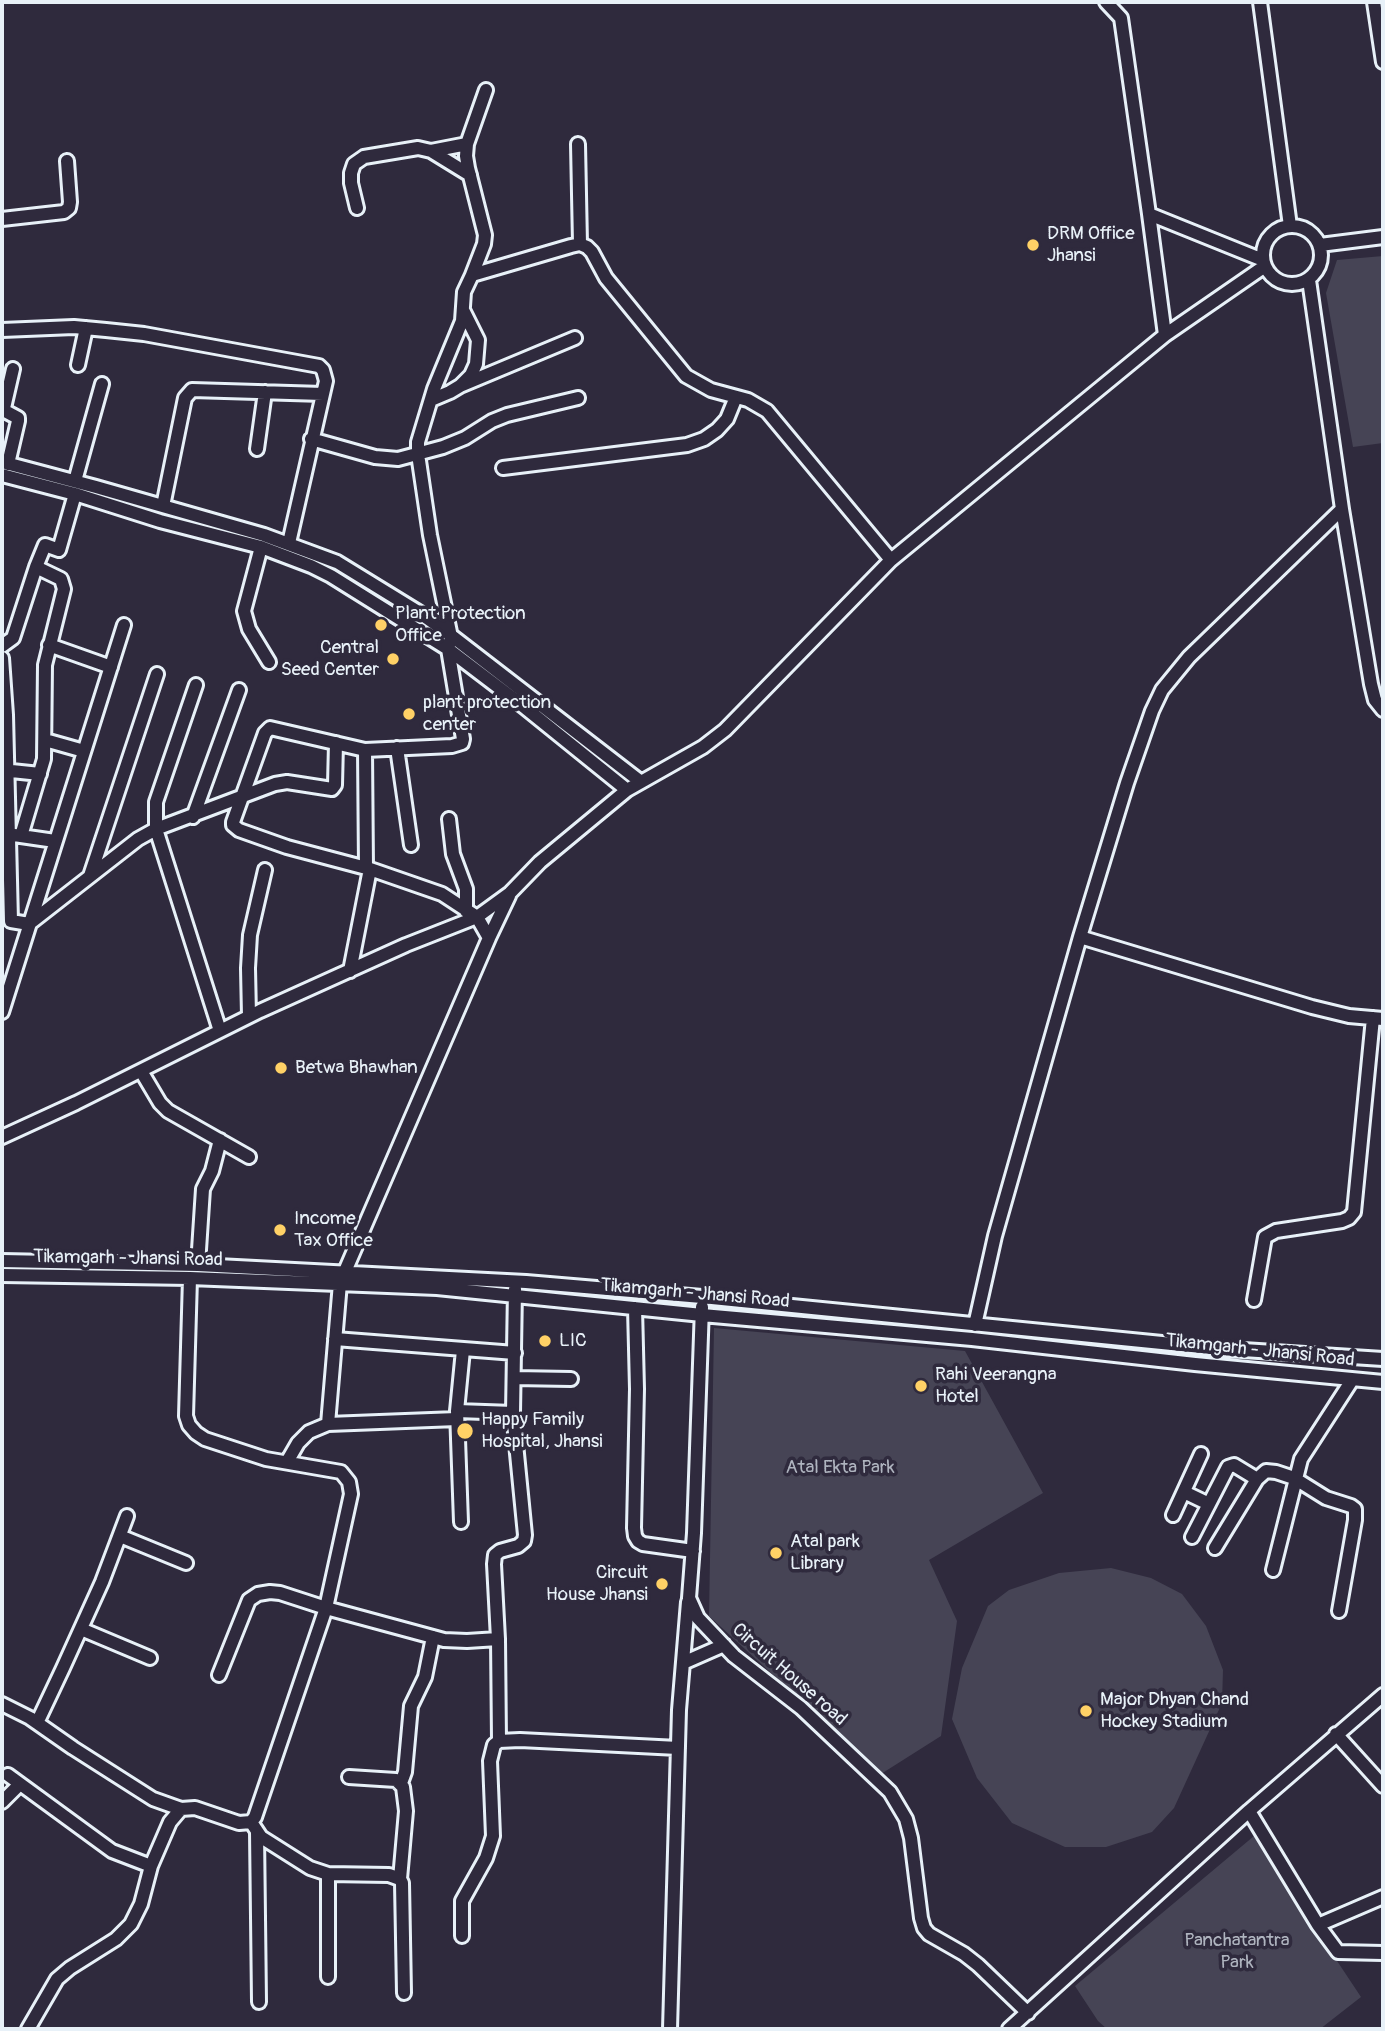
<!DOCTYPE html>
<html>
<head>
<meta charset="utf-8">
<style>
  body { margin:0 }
  #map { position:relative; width:1385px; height:2031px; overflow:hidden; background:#2f2a3d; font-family:Pangolin,sans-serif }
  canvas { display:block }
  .frame { position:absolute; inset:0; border:4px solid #e8f1f8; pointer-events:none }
</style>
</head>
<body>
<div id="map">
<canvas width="1385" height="2031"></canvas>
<div class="frame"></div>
</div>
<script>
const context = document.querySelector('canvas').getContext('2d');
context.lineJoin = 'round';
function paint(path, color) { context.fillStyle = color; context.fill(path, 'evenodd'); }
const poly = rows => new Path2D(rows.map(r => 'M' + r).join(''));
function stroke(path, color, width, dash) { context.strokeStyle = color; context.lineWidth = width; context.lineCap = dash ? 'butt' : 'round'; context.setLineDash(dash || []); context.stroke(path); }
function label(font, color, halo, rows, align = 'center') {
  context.font = font + ' Pangolin,sans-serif'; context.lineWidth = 7; context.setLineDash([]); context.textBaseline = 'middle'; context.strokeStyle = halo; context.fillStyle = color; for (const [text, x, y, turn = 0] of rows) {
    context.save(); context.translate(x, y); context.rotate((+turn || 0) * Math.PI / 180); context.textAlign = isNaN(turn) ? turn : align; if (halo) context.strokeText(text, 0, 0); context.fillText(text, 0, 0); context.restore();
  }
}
paint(poly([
  [1383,256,1383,443,1353,447,1326,293,1337,260],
  [714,1328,965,1351,1043,1493,929,1560,957,1621,941,1736,881,1774,709,1616],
  [1111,1568,1151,1578,1182,1594,1206,1626,1223,1670,1222,1703,1174,1808,1152,1832,1106,1847,1065,1847,1012,1823,977,1778,952,1719,962,1668,988,1606,1009,1590,1059,1573],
  [1254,1836,1361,1997,1320,2029,1107,2029,1098,2021,1075,1986]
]), '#464455');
const minor = poly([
  [1106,2,1121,18,1149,214,1263,260],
  [1260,2,1290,226],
  [1374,2,1383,62],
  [578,144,580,244],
  [431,151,467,144],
  [357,208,351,183,351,173,354,164,364,157,418,148,431,151,470,175],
  [1149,214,1165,335],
  [2,219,64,212,69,208,70,202,67,161],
  '1263 255a29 29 0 1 1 58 0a29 29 0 1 1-58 0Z',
  [1320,245,1383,237],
  [472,275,484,244,485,235,468,168,466,156,467,144,486,90],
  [1309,280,1342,509,1371,684,1375,700,1383,710],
  [2,330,74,327,106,330,144,334,319,366,323,370,326,381,289,543],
  [78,365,86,328],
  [460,386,575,338],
  [431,400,450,392,460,386,471,375,476,364,478,340,463,310],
  [311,439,375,457,398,459,443,447,465,438,492,421,507,415,578,398],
  [257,449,265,392],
  [2,462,96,487,264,535,337,562,420,613,444,630,641,782],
  [8,464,18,421,18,418,5,411,4,408,13,369],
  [503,468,687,445,704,439,717,430,727,419,736,397],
  [2,475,75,494,160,521,261,547,311,566,331,576,448,649,523,706,627,790],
  [75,481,102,384],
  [163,506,185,398,192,390,323,394],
  [261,547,244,611,249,629,269,662],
  [49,645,111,667],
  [2,646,13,638,36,567,45,545,59,550,75,494],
  [2,658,6,715,11,921,29,924,138,839,156,829,275,784,287,782,332,789,335,785,336,743],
  [196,685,156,802,156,829,220,1031],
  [45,740,84,751],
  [397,748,411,845],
  [365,750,366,868],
  [2,770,40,774],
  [193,817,239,690],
  [449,819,453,854,466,889,466,911],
  [14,835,55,841],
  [21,836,44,759,45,665,64,589,61,579,36,567],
  [90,876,157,674],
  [1080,937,1312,1007,1349,1016,1383,1019],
  [489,938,509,896],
  [350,971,370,869,287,847,239,830,233,825,233,822,265,733,270,728,365,750,452,746,462,743,463,739,448,649,451,637,430,535,418,454,418,442,434,389,462,321,464,292,472,275,571,246,580,244,587,247,592,252,606,278,686,376,711,390,748,400,767,411,891,560],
  [2,1012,124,625],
  [249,1016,248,968,250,935,265,870],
  [141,1071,160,1103,168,1111,249,1157],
  [2,1137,76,1103,260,1011,406,945,477,917,510,893,540,862,627,790,703,747,725,730,891,560,1165,335,1265,266],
  [2,1261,198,1265,526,1282,702,1297,1212,1348,1383,1359],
  [198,1265,203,1189,212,1171,220,1140],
  [2,1275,190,1278,437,1288,702,1315,972,1339,1195,1364,1383,1382],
  [1254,1300,1265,1237,1276,1231,1342,1221,1349,1218,1354,1212,1373,1018],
  [702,1307,694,1533,689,1598,698,1618,734,1656,801,1708,890,1792,906,1819,911,1838,921,1918,924,1928,929,1934,964,1954,978,1965,1028,2013],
  [635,1308,637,1389,634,1528,635,1536,638,1541,643,1544,693,1551],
  [975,1325,995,1236,1080,937,1127,783,1152,711,1162,690,1189,657,1342,509],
  [335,1339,515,1353],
  [514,1378,571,1379],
  [457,1411,463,1350],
  [328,1424,340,1283,489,938,477,917,442,894,370,869],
  [287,1462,298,1443,309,1432,328,1424,457,1419],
  [1184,1492,1209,1504],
  [1173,1515,1201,1454],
  [461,1522,457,1411,513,1413],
  [120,1536,186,1563],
  [1192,1537,1228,1467,1234,1465,1257,1479],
  [1215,1548,1257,1479,1266,1471,1276,1472,1294,1478,1326,1498,1351,1506,1355,1509,1355,1520,1339,1611],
  [1273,1570,1301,1459,1352,1380],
  [81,1629,150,1658],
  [683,1663,724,1645],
  [219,1675,249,1600,258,1594,270,1592,280,1593,326,1608,444,1640,467,1641,498,1639],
  [2,1704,30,1718,73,1748,153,1799,181,1809],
  [37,1723,63,1668,102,1582,127,1516],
  [1336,1734,1383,1786],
  [499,1741,498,1639,494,1564,495,1555,500,1551,518,1546,524,1541,525,1535,513,1413,515,1289],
  [8,1775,112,1851,151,1866],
  [349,1777,396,1780,403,1787,406,1811,400,1879],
  [401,1783,405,1772,411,1706,425,1677,433,1637],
  [2,1802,20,1784],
  [1249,1811,1318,1925,1383,1897],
  [251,1822,261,1837,310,1868,328,1874,389,1875,400,1879,402,1883,404,1993],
  [257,1832,259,2002],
  [1318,1925,1338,1952,1383,1953],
  [462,1936,462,1901,486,1858,493,1836,490,1761,494,1745,499,1741,520,1740,678,1748],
  [328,1977,328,1874],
  [28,2029,57,1979,70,1968,116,1939,131,1924,141,1904,151,1866,170,1822,181,1809,195,1808,239,1823,251,1822,255,1817,326,1608,351,1494,349,1482,341,1472,266,1459,205,1439,196,1433,189,1425,186,1416,190,1278],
  [670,2029,679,1710,688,1602],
  [1009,2029,1249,1811,1383,1695]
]);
stroke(minor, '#e8f1f8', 18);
stroke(minor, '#2f2a3d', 12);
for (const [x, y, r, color] of [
  [1033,245,7,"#ffd166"],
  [381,625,7,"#ffd166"],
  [393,659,7,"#ffd166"],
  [409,714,7,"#ffd166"],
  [281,1068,7,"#ffd166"],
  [280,1230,7,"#ffd166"],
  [545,1341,7,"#ffd166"],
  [921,1386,7,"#ffd166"],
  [465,1431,9,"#ffd166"],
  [776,1553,7,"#ffd166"],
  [662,1584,7,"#ffd166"],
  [1086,1711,7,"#ffd166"]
]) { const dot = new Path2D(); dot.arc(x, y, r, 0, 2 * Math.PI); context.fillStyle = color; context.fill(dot); stroke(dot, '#2f2a3d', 2.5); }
label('19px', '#e8f1f8', '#2f2a3d', [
  ["DRM Office",1047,234],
  ["Jhansi",1047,256],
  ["Plant Protection",395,614],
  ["Office",395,636],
  ["Central",379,648,"right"],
  ["Seed Center",379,670,"right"],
  ["plant protection",423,703],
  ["center",423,725],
  ["Betwa Bhawhan",295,1068],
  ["Income",294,1219],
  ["Tax Office",294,1241],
  ["LIC",559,1341],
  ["Rahi Veerangna",935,1375],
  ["Hotel",935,1397],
  ["Happy Family",481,1420],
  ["Hospital, Jhansi",481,1442],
  ["Atal park",790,1542],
  ["Library",790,1564],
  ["Circuit",648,1573,"right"],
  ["House Jhansi",648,1595,"right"],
  ["Major Dhyan Chand",1100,1700],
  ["Hockey Stadium",1100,1722]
], 'left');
label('19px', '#e8f1f8', '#2f2a3d', [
  ["Tikamgarh - Jhansi Road",128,1259,1],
  ["Tikamgarh - Jhansi Road",695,1294,5],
  ["Tikamgarh - Jhansi Road",1260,1351,6],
  ["Circuit House road",789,1675,41]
]);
label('19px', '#afb4bf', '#2f2a3d', [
  ["Atal Ekta Park",840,1468],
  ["Panchatantra",1237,1941],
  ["Park",1237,1963]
]);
</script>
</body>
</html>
